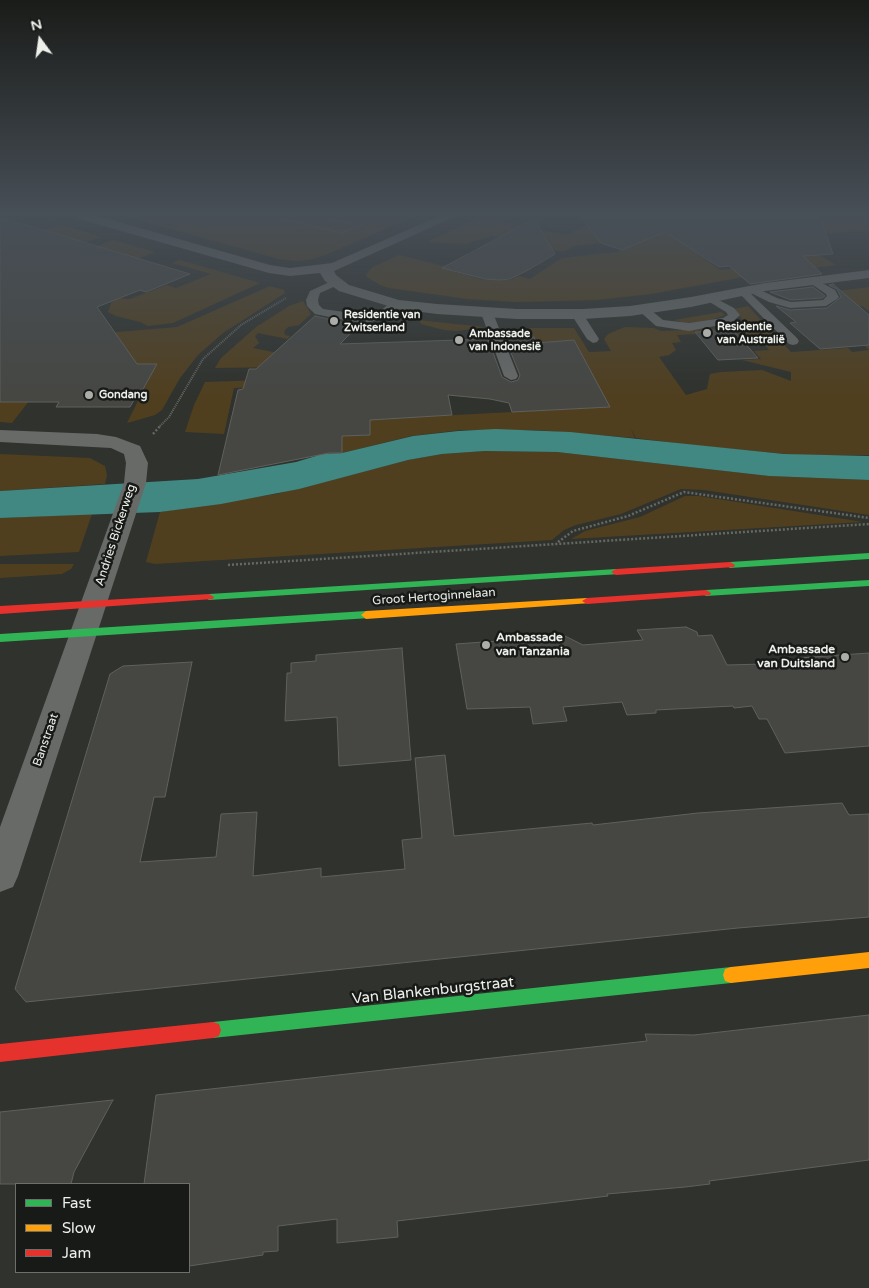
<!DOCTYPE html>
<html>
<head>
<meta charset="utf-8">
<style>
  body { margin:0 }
  #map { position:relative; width:869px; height:1288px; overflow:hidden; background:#2f322d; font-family:"Varela Round",sans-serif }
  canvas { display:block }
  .legend { position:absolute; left:15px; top:1183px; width:175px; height:90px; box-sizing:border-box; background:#181a17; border:1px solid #6d6f6b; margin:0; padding:6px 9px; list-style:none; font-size:15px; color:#ecefea }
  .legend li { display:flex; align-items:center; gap:10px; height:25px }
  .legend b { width:25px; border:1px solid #6d6f6b }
  .north { position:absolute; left:15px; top:15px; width:50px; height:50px; -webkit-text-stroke:4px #181a17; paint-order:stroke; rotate:346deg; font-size:14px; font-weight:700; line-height:20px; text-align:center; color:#ecefea }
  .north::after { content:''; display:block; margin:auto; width:18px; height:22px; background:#ecefea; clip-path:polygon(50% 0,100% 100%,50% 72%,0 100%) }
</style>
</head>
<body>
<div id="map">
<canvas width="869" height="1288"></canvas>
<ul class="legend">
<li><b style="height:6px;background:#30b455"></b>Fast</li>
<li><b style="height:6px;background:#ff9f0a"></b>Slow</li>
<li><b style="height:6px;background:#e5322d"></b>Jam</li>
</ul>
<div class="north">N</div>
</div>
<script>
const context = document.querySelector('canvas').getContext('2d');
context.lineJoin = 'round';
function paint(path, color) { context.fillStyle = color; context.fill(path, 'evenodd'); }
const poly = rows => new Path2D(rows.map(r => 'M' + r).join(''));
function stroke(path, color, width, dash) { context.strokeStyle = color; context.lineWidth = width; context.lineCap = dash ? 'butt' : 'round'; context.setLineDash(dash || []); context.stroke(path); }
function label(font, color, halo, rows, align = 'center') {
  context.font = font + ' "Varela Round",sans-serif'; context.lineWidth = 5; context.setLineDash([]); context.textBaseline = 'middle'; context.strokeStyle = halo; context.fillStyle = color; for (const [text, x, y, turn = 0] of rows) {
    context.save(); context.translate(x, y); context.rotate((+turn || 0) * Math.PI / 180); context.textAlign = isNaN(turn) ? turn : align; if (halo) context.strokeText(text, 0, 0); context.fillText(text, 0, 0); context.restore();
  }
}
paint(poly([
  [123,216,416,216,325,255,313,259,297,261,279,259],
  [481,216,501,216,500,218,504,222,565,235,587,225,622,232,778,227,842,216,869,216,869,231,793,235,790,238,836,265,749,276,651,294,597,300,516,302,467,299,389,288,380,285,367,277,366,274,373,267,399,255,455,269,455,272,484,280,511,280,519,276,530,279,562,258,617,252,638,243,617,237,600,243,574,246,563,252,491,236,465,244,427,242],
  [681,242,768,265,720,270],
  [60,224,102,237,50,254,36,254,47,264,54,263,53,261,60,259,77,264,75,266,76,267,71,269,76,272,87,268,96,271,124,263,124,260,133,257,97,246,113,240,155,252,67,285,21,291,21,288,37,287,50,283,40,274,25,276,25,268,16,270,16,266,2,268,0,256,4,255,7,257,70,238,47,231,33,233],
  [180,260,260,283,173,323,148,326,140,322,116,316,108,312,111,303,117,298,130,299,167,285,176,288,211,274,172,263],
  [270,286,284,290,285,293,223,333,198,355,180,378,162,410,155,415,127,423,149,379,102,379,40,387,12,423,0,422,0,375,81,335,177,327],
  [869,287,869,311,862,306,828,309,827,307,840,303,842,294,837,291],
  [303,301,311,314,299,325,288,327,284,331,285,335,290,336,288,339,258,333,255,336,259,343,253,348,288,355,416,417,609,407,577,346,538,348,534,337,522,337,518,328,574,328,589,352,611,351,604,339,608,334,625,327,654,328,661,331,748,327,734,309,748,306,791,352,848,348,852,352,869,350,857,338,869,337,869,455,796,455,690,445,636,438,630,427,635,438,536,430,461,430,411,436,342,453,342,436,370,435,369,401,282,367,215,368,221,358,256,327,289,306],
  [716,330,718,333,737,333,744,340,761,340,769,350,754,351,761,359,742,360,791,372,791,381,762,370,721,372,710,374,707,389,686,395,659,357,669,355,676,350,672,343,681,342,677,335,696,334,694,331],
  [721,312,725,315,704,322,686,323,674,320],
  [419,320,455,324,486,327,457,331,444,330,421,324],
  [267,380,267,387,234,388,224,434,185,432,194,405,205,382],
  [485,451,557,452,769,476,869,480,869,515,704,490,681,489,621,514,576,525,564,530,552,540,155,564,146,562,160,512,276,494,408,460,442,454],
  [0,454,90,458,105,466,107,475,105,484,0,491],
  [685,496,699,496,863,522,571,539,585,531,640,517],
  [92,514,79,552,0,556,0,518],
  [0,564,74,564,71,569,62,574,0,578]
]), '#503f1f');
paint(poly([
  [496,429,570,432,784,454,869,456,869,480,769,476,557,452,485,451,442,454,408,460,299,489,221,504,160,512,0,518,0,491,198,479,296,462,316,456,317,454,342,453,413,436,458,431]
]), '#418882');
const building = poly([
  [580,216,820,216,833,254,803,256,822,274,750,284,729,266,719,267,665,232,622,250,601,243,580,216],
  [0,217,190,274,146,292,140,290,97,307,137,364,157,364,137,400,134,400,130,407,56,407,59,402,0,402,0,217],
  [534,219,555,254,528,270,510,279,499,280,485,279,442,268,534,219],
  [833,284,869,315,869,345,820,349,790,323,796,322,776,306,790,310,827,308,841,297,837,289,829,285,833,284],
  [813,287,825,296,822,298,791,300,770,292,813,287],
  [315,316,358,326,340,344,488,339,502,377,511,382,518,380,520,375,505,338,534,337,536,343,574,340,610,407,512,412,509,403,490,399,448,395,452,415,370,420,370,435,342,436,342,453,329,453,218,475,238,390,243,389,249,369,256,369,315,316],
  [733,330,758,358,718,360,695,332,733,330],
  [686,627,697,632,698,636,712,635,727,665,801,663,798,658,869,653,869,746,785,753,767,719,759,719,752,706,734,708,733,706,656,710,656,713,627,715,622,702,563,707,567,721,533,724,530,707,467,709,456,644,565,636,583,645,643,640,637,630,686,627],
  [402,648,411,760,339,766,337,717,285,721,287,673,291,673,291,663,316,661,316,655,402,648],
  [192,662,165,797,154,797,140,862,216,857,221,814,257,812,253,876,321,868,321,877,405,869,402,840,422,838,415,758,445,755,454,836,592,823,593,825,698,813,842,803,849,815,869,814,869,917,738,928,26,1002,15,989,110,674,123,666,192,662],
  [869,1015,869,1160,709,1181,710,1184,685,1187,607,1194,608,1196,397,1221,398,1237,337,1243,337,1219,278,1226,278,1251,263,1252,263,1255,189,1266,189,1184,144,1184,156,1095,647,1041,645,1034,694,1035,869,1015],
  [113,1100,74,1172,71,1184,0,1184,0,1112,113,1100]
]);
paint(building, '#464743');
stroke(building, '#5f615d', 1);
stroke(poly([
  [50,216,58,219],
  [271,216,342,233,382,216],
  [317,216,358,226],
  [160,426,169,417,203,359,241,325,286,298]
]), '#666864', 2, [1, 1]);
stroke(poly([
  [153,434,161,425],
  [558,542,573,531,628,516,684,492,869,518],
  [228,565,869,524]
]), '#666864', 2.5, [2, 2]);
paint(poly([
  [811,277,835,290,839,297,837,299,826,306,790,308,769,302,749,292,797,338,799,341,797,344,793,345,789,344,738,292,743,289,747,290,748,287,752,286,777,298,791,302,823,300,827,296,826,294,806,280,811,277],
  [336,279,340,280,341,282,340,284,320,293,318,300,319,305,323,309,366,315,378,313,392,301,396,300,402,303,386,318,366,323,349,321,315,314,307,306,306,300,310,291,336,279],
  [709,295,734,308,740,315,738,317,731,323,689,331,656,326,637,309,639,307,647,307,663,320,689,323,723,318,728,315,726,312,703,298,709,295],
  [487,310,493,313,518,376,516,379,511,380,504,376,481,313,487,310],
  [577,311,583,314,599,339,597,342,593,343,587,339,571,314,577,311]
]), '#686a68');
paint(poly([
  [77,216,98,216,270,265,290,268,332,263,439,216,456,216,334,271,336,275,349,285,399,300,437,304,517,309,583,309,630,306,691,297,765,283,869,270,869,278,765,291,691,307,630,316,583,319,517,319,437,314,398,309,339,291,325,281,320,273,290,276,269,273,79,219,77,216],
  [0,430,97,434,116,437,140,446,148,463,146,483,18,876,13,887,0,892,0,827,124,483,126,463,124,454,111,448,0,442,0,430]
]), '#686a68');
paint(poly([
  [869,553,869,559,730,568,725,565,730,562,869,553],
  [616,569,620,570,621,572,620,574,209,600,204,597,209,594,616,569],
  [869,580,869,586,706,596,701,593,706,590,869,580],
  [366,611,371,615,370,618,0,642,0,634,366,611],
  [731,967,737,969,739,975,737,981,731,983,213,1038,207,1036,205,1030,207,1024,213,1022,731,967]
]), '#30b455');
paint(poly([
  [587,598,591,599,592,601,591,603,366,619,361,615,366,611,587,598],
  [869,952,869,968,731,983,725,981,723,975,725,969,731,967,869,952]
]), '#ff9f0a');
paint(poly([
  [730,562,735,565,734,567,616,575,611,572,616,569,730,562],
  [706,590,711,593,710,595,587,604,582,601,587,598,706,590],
  [209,594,214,597,213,599,0,614,0,606,209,594],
  [213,1022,219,1024,221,1030,219,1036,213,1038,0,1062,0,1044,213,1022]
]), '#e5322d');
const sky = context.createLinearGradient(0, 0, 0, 397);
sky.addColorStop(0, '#1a1c19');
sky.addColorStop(0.54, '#474f57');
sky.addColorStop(1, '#474f5700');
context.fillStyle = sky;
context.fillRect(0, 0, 869, 397);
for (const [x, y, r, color] of [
  [334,321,5,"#aaada8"],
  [707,333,5,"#aaada8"],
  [459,340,5,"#aaada8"],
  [89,395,5,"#aaada8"],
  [486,645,5,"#aaada8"],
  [845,657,5,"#aaada8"]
]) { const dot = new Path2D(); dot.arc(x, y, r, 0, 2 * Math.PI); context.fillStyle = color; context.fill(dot); stroke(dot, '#181a17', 2); }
label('bold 11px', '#ecefea', '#181a17', [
  ["Residentie van",344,315],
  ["Zwitserland",344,328],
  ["Residentie",717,327],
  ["van Australië",717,340],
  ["Ambassade",469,334],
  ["van Indonesië",469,347],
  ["Gondang",99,395]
], 'left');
label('12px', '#ecefea', '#181a17', [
  ["Andries Bickerweg",116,535,-72],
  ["Groot Hertoginnelaan",434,597,-4],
  ["Banstraat",46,740,-71]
]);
label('bold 12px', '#ecefea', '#181a17', [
  ["Ambassade",496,638],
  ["van Tanzania",496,652],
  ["Ambassade",835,650,"right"],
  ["van Duitsland",835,664,"right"]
], 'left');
label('15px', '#ecefea', '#181a17', [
  ["Van Blankenburgstraat",433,991,-6]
]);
</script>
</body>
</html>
